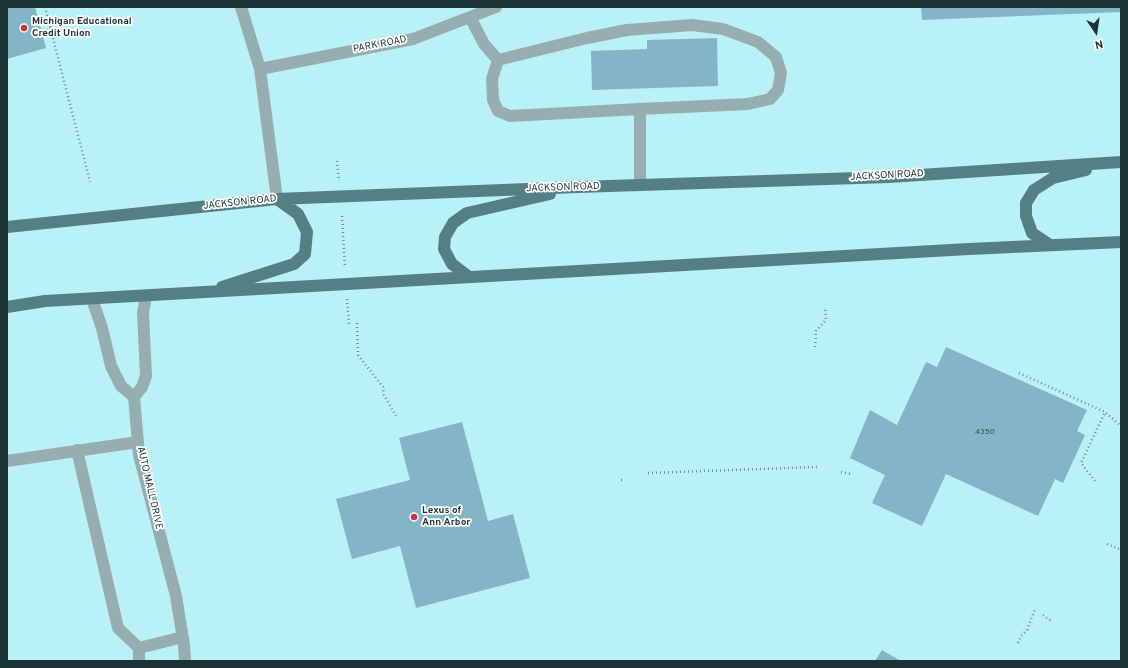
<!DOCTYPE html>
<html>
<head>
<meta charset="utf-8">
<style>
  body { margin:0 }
  #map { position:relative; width:1128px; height:668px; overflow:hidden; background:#b8f1f6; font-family:Overpass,sans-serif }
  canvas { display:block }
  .frame { position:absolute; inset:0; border:8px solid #1c3335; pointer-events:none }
  .north { position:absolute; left:1076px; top:12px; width:40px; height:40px; -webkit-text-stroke:3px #fff; paint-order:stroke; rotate:167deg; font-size:11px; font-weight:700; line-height:16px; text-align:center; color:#1c3335 }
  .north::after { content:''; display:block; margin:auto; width:14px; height:18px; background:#1c3335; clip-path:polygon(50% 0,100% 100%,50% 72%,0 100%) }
</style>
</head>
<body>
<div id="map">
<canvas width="1128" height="668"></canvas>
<div class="frame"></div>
<div class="north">N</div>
</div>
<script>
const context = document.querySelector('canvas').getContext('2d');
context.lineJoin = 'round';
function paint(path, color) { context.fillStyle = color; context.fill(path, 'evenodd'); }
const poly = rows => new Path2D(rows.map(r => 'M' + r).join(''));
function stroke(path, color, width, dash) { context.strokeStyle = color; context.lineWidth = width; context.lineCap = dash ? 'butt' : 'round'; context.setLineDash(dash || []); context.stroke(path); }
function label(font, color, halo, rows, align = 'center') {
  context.font = font + ' Overpass,sans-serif'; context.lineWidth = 3.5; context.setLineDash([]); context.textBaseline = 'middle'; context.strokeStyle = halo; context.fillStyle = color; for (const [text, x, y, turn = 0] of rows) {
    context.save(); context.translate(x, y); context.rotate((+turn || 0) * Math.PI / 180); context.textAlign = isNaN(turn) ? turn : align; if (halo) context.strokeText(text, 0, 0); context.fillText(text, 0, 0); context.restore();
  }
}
paint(poly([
  [7,7,35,7,46,48,7,59],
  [921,7,1121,7,1121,12,922,20],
  [717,38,718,86,592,90,591,51,647,49,647,40],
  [946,347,1087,410,1077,431,1085,435,1063,483,1055,479,1038,516,946,474,922,526,872,503,885,475,850,458,870,410,897,425,926,362,937,367],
  [462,422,488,521,513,514,530,578,416,608,400,546,352,559,336,499,410,480,399,438],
  [882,650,901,661,875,661]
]), '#84b5c7');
stroke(poly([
  [45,7,90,182],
  [337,161,339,181],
  [342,216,345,267],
  [347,299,349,324],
  [357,323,358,355,383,387,384,395,396,416],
  [815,347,816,331,826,320,825,307],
  [1019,373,1105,412,1121,426],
  [841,472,851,474],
  [648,473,817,467],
  [621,480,623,480],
  [1095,481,1081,463,1105,412],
  [1107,544,1121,550],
  [1043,615,1051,621],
  [1018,643,1021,636,1027,630,1035,609]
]), '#678e92', 2.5, [1, 3]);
stroke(poly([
  [241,7,260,69,277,199],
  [470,17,484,44,498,60,587,38,627,30,692,25,723,29,758,42,776,57,781,73,778,90,770,99,748,104,640,109,640,185],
  [498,60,492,79,493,100,498,111,510,116,640,109],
  [260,69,413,39,496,7],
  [92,299,102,328,111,366,121,386,134,397,139,455,176,596,184,645,185,661],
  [134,397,142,387,146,376,143,313,146,296],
  [77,450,118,628,139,648,139,661],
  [7,461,138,442],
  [139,648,183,637]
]), '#97aeb0', 12);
stroke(poly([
  [7,227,277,199,578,187,889,177,1121,162],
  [1050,245,1032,233,1026,216,1026,203,1034,190,1053,178,1086,170],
  [469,277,452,264,444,249,445,237,453,223,467,213,550,194],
  [222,287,294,264,305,254,307,232,298,214,277,199],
  [7,307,45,301,969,249,1121,242]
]), '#548084', 12);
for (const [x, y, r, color] of [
  [24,28,4,"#c7383e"],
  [414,517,4,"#c7383e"]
]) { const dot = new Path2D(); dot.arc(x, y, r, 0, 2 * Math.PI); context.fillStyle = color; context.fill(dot); stroke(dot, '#fff', 1.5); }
label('8px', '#36545a', null, [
  ["4350",985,432]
]);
label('bold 10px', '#1c3335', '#fff', [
  ["Michigan Educational",32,22],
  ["Credit Union",32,34],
  ["Lexus of",422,511],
  ["Ann Arbor",422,523]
], 'left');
label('10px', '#1c3335', '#fff', [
  ["PARK ROAD",380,45,-11],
  ["JACKSON ROAD",887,176,-3],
  ["JACKSON ROAD",563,188,-2],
  ["JACKSON ROAD",240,203,-6],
  ["AUTO MALL DRIVE",149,488,77]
]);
</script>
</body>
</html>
